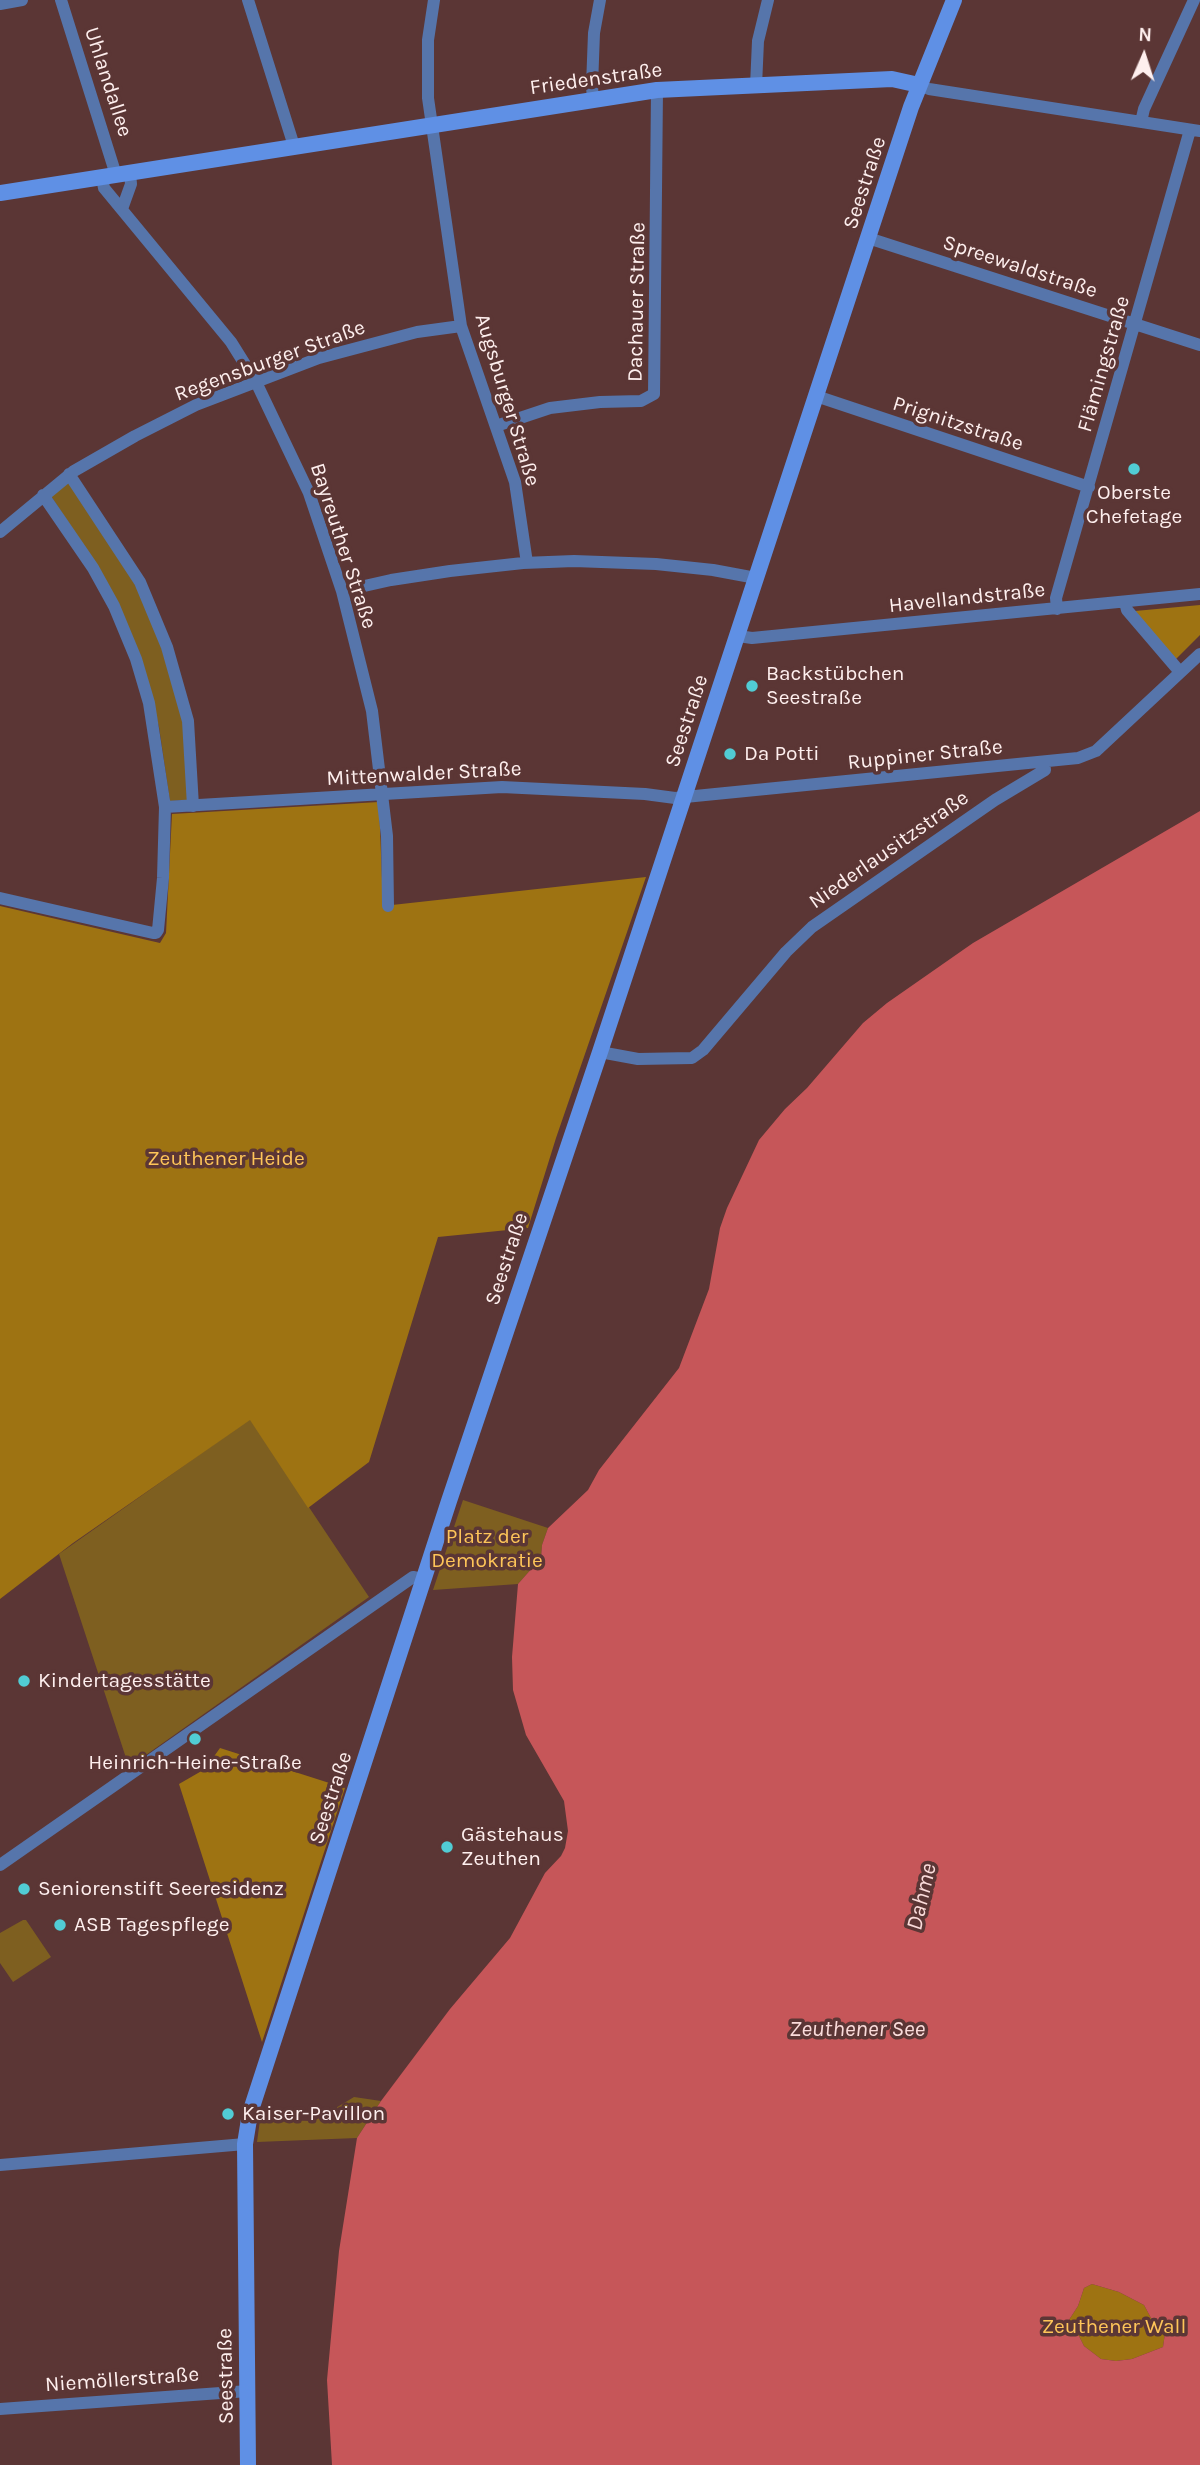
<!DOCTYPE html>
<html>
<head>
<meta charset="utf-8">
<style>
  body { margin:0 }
  #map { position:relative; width:1200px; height:2465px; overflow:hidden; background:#5b3635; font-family:Karla,sans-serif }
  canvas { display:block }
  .north { position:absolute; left:1109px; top:21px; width:70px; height:70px; -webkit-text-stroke:5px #5b3635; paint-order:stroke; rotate:3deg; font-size:19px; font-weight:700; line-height:28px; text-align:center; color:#feefee }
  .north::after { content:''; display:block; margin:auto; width:24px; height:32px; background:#feefee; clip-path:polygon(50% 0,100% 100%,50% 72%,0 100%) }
</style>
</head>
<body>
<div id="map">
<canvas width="1200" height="2465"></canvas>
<div class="north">N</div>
</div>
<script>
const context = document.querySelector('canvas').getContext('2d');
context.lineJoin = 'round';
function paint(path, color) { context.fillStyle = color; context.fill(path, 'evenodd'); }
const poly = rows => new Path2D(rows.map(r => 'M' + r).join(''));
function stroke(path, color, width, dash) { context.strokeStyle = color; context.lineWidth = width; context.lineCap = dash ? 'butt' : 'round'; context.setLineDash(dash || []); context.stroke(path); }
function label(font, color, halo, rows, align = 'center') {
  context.font = font + ' Karla,sans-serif'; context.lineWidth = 7; context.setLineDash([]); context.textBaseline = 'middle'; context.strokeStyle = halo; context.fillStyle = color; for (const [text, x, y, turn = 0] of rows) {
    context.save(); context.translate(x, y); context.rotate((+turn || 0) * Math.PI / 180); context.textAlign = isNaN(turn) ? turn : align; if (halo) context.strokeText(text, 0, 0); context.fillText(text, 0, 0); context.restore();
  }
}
paint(poly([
  [69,482,98,523,143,598,159,639,184,723,188,800,170,801,159,727,147,681,101,573,51,496],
  [250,1419,369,1597,129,1767,59,1554],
  [463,1500,548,1528,542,1545,541,1558,518,1584,433,1590],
  [23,1920,26,1920,51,1957,13,1982,0,1963,0,1933],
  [354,2097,381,2101,357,2138,257,2142,260,2120,314,2121]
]), '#7e5f20');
paint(poly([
  [1200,605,1200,635,1175,660,1135,611],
  [379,802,383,906,646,877,556,1138,528,1228,438,1237,369,1462,308,1508,250,1420,73,1543,0,1599,0,906,160,943,166,933,172,814],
  [220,1748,345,1788,262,2042,179,1784,205,1769],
  [1092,2284,1119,2292,1144,2305,1151,2318,1165,2333,1163,2347,1132,2359,1116,2361,1101,2359,1084,2346,1079,2336,1066,2328,1067,2323,1078,2306,1084,2288]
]), '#9e7312');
paint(poly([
  [1200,811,1200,2465,332,2465,327,2380,339,2251,357,2138,381,2101,450,2009,510,1938,545,1873,561,1856,565,1848,568,1831,564,1801,526,1735,513,1690,512,1657,518,1584,541,1558,542,1545,548,1528,588,1490,599,1470,679,1368,709,1289,720,1228,727,1208,759,1140,785,1109,807,1088,863,1023,887,1003,973,943],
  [1092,2284,1119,2292,1144,2305,1151,2318,1165,2333,1163,2347,1132,2359,1116,2361,1101,2359,1084,2346,1079,2336,1066,2328,1067,2323,1078,2306,1084,2288]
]), '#c65659');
stroke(poly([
  [61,0,116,175],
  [248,0,294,146],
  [434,0,428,40,428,98,461,326,515,482,527,563],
  [0,4,22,0],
  [919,85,929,89,1200,131],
  [756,86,758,41,768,0],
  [593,100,592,86,594,33,600,0],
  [1141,122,1144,109,1194,0],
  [102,178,104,188,231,342,256,382,309,493,342,591,372,711,387,836,388,906],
  [122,209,131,184,130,173],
  [868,238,1200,345],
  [816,396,1089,487],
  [496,426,550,408,600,402,641,401,654,394,657,90],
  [69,474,140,582,167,647,188,721,193,806],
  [0,532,74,471,135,436,196,405,319,358,417,332,461,326],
  [342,591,391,580,450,571,523,563,574,561,656,564,713,570,756,578],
  [1125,602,1127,610,1180,672],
  [1057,609,1056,598,1190,130],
  [738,636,752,638,1200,594],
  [165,807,502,787,645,794,675,798,1078,758,1096,751,1200,654],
  [0,898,153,933,156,933,158,930,163,878,165,807,149,703,136,659,114,606,93,568,43,495],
  [600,1052,638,1059,692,1058,703,1050,786,952,812,927,995,800,1045,770,1044,762],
  [0,1865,413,1577,423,1579],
  [0,2165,245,2144],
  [0,2409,248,2391]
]), '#5675ab', 12);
stroke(poly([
  [0,193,657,90,892,79,919,85],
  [248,2465,245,2144,250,2113,449,1501,600,1052,911,107,954,0]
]), '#5f90e5', 16);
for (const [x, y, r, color] of [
  [1134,469,7,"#51ccd4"],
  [752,686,7,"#51ccd4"],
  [730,754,7,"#51ccd4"],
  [24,1681,7,"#51ccd4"],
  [195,1739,7,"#51ccd4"],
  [447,1847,7,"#51ccd4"],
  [24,1889,7,"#51ccd4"],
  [60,1925,7,"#51ccd4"],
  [228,2114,7,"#51ccd4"]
]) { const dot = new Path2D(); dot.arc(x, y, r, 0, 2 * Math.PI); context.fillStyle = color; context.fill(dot); stroke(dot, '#5b3635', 2.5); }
label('21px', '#feefee', '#5b3635', [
  ["Friedenstraße",596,79,-8],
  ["Uhlandallee",108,82,72],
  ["Seestraße",865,183,-72],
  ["Spreewaldstraße",1020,267,18],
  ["Dachauer Straße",637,302,-89],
  ["Regensburger Straße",270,361,-20],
  ["Flämingstraße",1104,364,-74],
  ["Augsburger Straße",507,400,73],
  ["Prignitzstraße",958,424,18],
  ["Bayreuther Straße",343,546,72],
  ["Havellandstraße",967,598,-6],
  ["Seestraße",687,721,-72],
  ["Ruppiner Straße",925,755,-6],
  ["Mittenwalder Straße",424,774,-3],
  ["Niederlausitzstraße",889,850,-35],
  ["Seestraße",507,1259,-72],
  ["Seestraße",331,1798,-72],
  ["Seestraße",226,2376,-91],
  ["Niemöllerstraße",122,2380,-4]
]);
label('21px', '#feefee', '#5b3635', [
  ["Oberste",1134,493,"center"],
  ["Chefetage",1134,517,"center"],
  ["Backstübchen",766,674],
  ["Seestraße",766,698],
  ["Da Potti",744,754],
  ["Kindertagesstätte",38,1681],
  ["Heinrich-Heine-Straße",195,1763,"center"],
  ["Gästehaus",461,1835],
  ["Zeuthen",461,1859],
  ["Seniorenstift Seeresidenz",38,1889],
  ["ASB Tagespflege",74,1925],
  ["Kaiser-Pavillon",242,2114]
], 'left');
label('21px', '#fec559', '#5b3635', [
  ["Zeuthener Heide",226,1159],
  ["Platz der",487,1537],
  ["Demokratie",487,1561],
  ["Zeuthener Wall",1114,2327]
]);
label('italic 23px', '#fbdcdb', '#5b3635', [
  ["Dahme",922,1897,-77],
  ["Zeuthener See",857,2029]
]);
</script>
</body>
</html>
